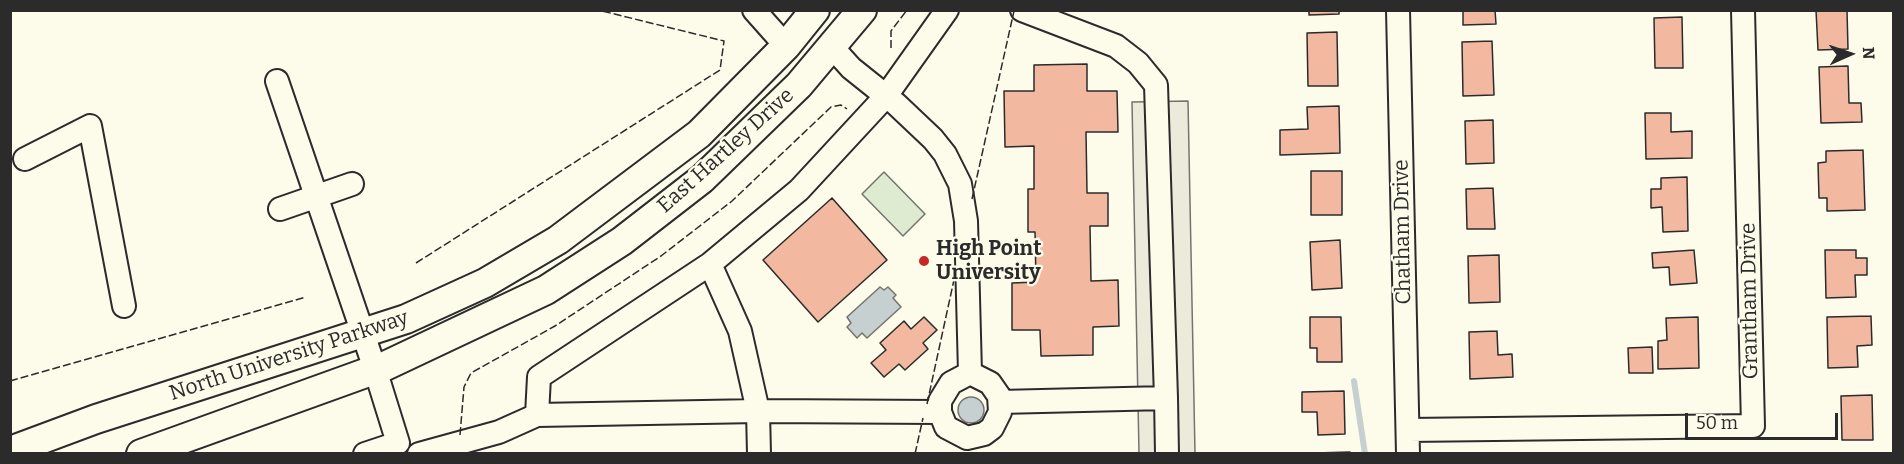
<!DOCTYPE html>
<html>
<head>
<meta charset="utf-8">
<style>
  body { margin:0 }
  #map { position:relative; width:1904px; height:464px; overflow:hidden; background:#fdfbea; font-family:Bitter,serif }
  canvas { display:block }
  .frame { position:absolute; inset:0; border:12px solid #2b2b2b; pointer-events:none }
  .north { position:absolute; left:1820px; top:24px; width:60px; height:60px; -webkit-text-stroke:4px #fdfbea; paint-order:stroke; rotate:87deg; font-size:16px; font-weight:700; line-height:24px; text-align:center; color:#2b2b2b }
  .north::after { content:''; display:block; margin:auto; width:21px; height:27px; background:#2b2b2b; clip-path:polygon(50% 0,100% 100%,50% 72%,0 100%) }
  .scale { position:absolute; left:1685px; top:413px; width:153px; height:27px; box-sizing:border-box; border:3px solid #2b2b2b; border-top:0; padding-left:8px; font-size:18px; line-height:21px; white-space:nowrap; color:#2b2b2b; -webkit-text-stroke:4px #fdfbea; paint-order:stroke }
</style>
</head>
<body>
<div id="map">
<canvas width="1904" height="464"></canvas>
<div class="frame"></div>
<div class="north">N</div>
<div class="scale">50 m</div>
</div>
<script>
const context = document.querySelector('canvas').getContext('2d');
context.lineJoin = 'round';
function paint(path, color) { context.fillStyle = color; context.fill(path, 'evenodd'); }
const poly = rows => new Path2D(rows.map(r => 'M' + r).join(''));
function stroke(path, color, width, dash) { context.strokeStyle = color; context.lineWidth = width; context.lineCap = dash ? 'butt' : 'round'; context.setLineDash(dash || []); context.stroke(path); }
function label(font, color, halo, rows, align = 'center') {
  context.font = font + ' Bitter,serif'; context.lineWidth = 4.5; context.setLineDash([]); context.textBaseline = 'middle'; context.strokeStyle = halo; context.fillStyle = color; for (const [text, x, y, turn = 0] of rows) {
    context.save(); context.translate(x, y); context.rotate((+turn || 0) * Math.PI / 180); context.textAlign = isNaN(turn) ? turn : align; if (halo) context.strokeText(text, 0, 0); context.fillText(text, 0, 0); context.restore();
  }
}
const green = poly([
  [884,172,925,214,903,236,862,194,884,172]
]);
paint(green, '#deebd1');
stroke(green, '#74746e', 1.5);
const parking = poly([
  [1188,101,1195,453,1139,453,1132,102,1188,101]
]);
paint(parking, '#eceadb');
stroke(parking, '#74746e', 1.5);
const water = poly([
  [880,287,884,290,888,287,896,295,893,298,901,307,867,338,862,333,857,338,847,327,851,323,847,317,880,287],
  '958 410a13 13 0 1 1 26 0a13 13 0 1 1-26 0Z'
]);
paint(water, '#c7d0d0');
stroke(water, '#74746e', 1.5);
stroke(poly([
  [1354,381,1365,454]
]), '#c7d0d0', 6);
const building = poly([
  [1309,10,1339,10,1339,14,1309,15,1309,10],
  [1463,10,1495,10,1496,24,1463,25,1463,10],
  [1816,10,1847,10,1848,49,1818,50,1816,10],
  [1682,17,1683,68,1655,68,1654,18,1682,17],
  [1337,32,1338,86,1308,86,1307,33,1337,32],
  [1492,41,1494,95,1463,96,1462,42,1492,41],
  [1087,64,1087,91,1117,91,1118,132,1086,132,1087,193,1108,193,1108,226,1090,226,1091,281,1118,280,1119,326,1093,327,1093,355,1041,356,1040,330,1012,330,1012,283,1036,282,1035,232,1028,232,1028,189,1034,189,1034,146,1005,147,1004,91,1034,91,1034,65,1087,64],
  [1848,66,1849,103,1861,103,1862,122,1821,123,1819,67,1848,66],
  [1339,106,1340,153,1280,155,1280,130,1308,129,1307,107,1339,106],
  [1645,113,1671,113,1671,132,1692,131,1692,158,1646,159,1645,113],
  [1493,120,1494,163,1466,164,1465,121,1493,120],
  [1863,150,1865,210,1827,211,1827,198,1819,198,1818,163,1826,162,1826,151,1863,150],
  [1311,171,1342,171,1342,215,1311,215,1311,171],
  [1687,177,1688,231,1663,232,1662,207,1651,208,1651,189,1661,189,1661,178,1687,177],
  [1493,188,1495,229,1467,229,1466,189,1493,188],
  [832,198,887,260,818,322,763,260,832,198],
  [1340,240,1342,288,1312,290,1310,242,1340,240],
  [1694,250,1697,283,1670,285,1669,267,1653,268,1652,253,1694,250],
  [1825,250,1856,250,1856,258,1867,258,1867,275,1855,275,1856,297,1826,298,1825,250],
  [1499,255,1500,302,1469,303,1468,256,1499,255],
  [1871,316,1872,345,1857,346,1858,367,1828,368,1827,317,1871,316],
  [924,317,937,330,923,343,928,349,905,370,899,364,884,377,871,363,886,350,880,343,904,321,911,329,924,317],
  [1310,317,1341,317,1342,362,1317,362,1317,348,1310,348,1310,317],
  [1698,317,1699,368,1658,369,1658,341,1667,340,1666,318,1698,317],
  [1497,331,1498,355,1512,354,1513,377,1470,379,1469,332,1497,331],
  [1652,347,1653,373,1629,373,1628,348,1652,347],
  [1344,391,1345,434,1318,435,1317,412,1302,412,1302,392,1344,391],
  [1872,395,1873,440,1842,440,1841,396,1872,395],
  [1350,452,1350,454,1315,454,1315,453,1350,452]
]);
paint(building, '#f2b8a0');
stroke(building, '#2b2b2b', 1.5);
const minor = poly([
  [754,10,786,46],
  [1398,10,1408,454],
  [833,48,851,68,896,104,933,139,945,154,960,184,966,221,970,373],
  [277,81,375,369,398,443,365,454],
  [25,159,90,126,124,306],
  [280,209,352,184],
  [970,373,990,383,999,396,1000,412,992,428,984,434,967,438,946,427,940,412,940,401,951,383,970,373],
  [1166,398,1167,454],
  [1000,402,1166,398,1156,85,1138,63,1116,46,1022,10],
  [537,415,539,377,710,264,799,190,886,96,947,10],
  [1408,430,1753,426,1743,10],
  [419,454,499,432,537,415,758,411,740,331,710,264],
  [759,454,758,411,940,412]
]);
const major = poly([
  [10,451,96,419,406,319,485,283,558,240,699,134,786,46,815,10],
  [141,454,385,366,546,290,622,241,702,179,799,85,862,10]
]);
stroke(minor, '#2b2b2b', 26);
stroke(major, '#2b2b2b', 32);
stroke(minor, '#fdfbea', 22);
stroke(major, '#fdfbea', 28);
stroke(poly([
  [891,48,891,31,907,10],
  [972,199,1014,11],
  [416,263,720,70,724,41,598,10],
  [10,381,306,297],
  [927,404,957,266],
  [460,435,464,387,471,373,555,326,661,256,732,201,831,107,841,105,847,109],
  [915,454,923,418]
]), '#2b2b2b', 1.5, [8, 3]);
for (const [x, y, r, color] of [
  [924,261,6,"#c62828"]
]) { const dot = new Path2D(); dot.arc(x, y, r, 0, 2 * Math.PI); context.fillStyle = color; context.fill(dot); stroke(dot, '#fdfbea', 2); }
label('21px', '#2b2b2b', '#fdfbea', [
  ["East Hartley Drive",726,151,-42],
  ["Chatham Drive",1403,232,-91],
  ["Grantham Drive",1750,301,-91],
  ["North University Parkway",289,356,-18]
]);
label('bold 21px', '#2b2b2b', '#fdfbea', [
  ["High Point",936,249],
  ["University",936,273]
], 'left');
</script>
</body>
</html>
